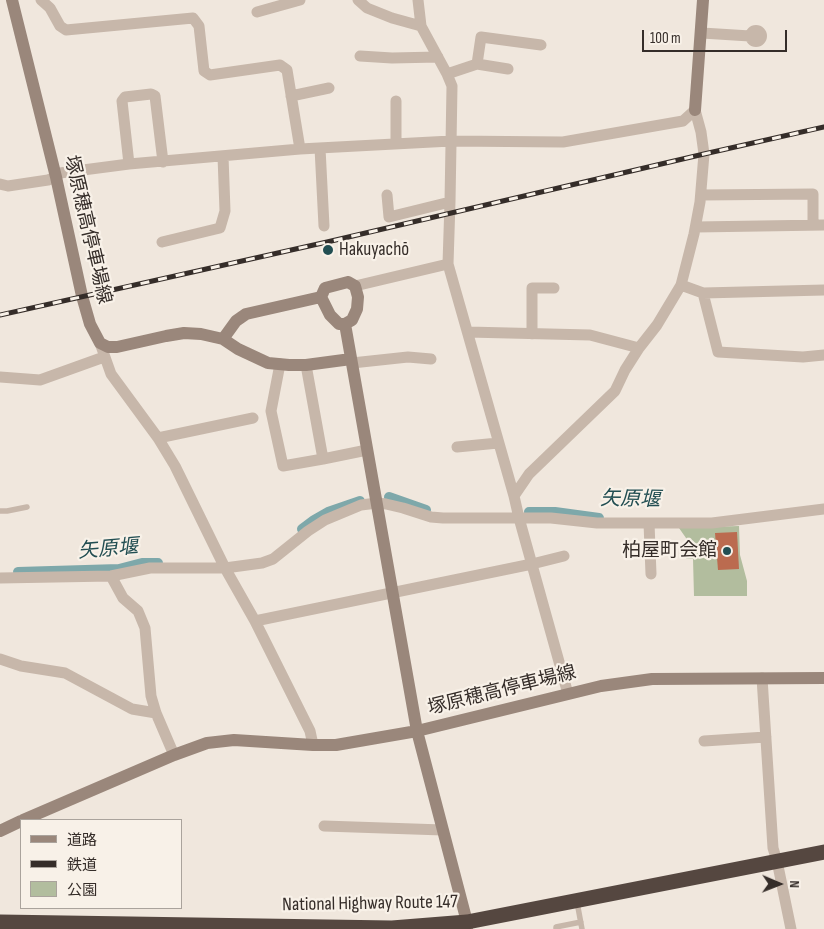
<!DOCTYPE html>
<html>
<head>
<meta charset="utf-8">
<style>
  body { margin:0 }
  #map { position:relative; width:824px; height:929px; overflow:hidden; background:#f0e7dd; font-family:"Sofia Sans Condensed","Noto Sans JP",sans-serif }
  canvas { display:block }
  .legend { position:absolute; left:20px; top:819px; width:162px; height:90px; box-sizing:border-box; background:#f8f1e8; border:1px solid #aaa39c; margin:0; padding:6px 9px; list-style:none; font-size:15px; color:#352d29 }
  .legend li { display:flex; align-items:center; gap:10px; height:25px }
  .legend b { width:25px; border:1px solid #aaa39c }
  .north { position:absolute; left:754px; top:859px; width:50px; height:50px; -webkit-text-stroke:4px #f8f1e8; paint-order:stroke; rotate:91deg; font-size:14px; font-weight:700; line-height:20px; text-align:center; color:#352d29 }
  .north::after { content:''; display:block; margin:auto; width:18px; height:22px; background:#352d29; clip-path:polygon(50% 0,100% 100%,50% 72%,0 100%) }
  .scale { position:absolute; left:642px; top:30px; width:145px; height:22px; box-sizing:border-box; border:2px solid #352d29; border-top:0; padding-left:6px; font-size:15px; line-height:18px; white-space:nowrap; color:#352d29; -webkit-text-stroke:4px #f8f1e8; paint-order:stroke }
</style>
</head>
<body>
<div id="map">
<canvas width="824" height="929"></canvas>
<ul class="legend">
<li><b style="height:6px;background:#9a877b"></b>道路</li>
<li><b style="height:6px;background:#352d29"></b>鉄道</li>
<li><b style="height:14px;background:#b2bd9e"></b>公園</li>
</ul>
<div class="north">N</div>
<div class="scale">100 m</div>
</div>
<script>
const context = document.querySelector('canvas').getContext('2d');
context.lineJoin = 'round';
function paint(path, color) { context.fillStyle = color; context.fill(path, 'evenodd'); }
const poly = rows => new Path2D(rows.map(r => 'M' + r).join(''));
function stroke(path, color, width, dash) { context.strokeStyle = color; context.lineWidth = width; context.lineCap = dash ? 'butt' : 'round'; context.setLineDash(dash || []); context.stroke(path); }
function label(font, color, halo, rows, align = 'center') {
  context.font = font + ' "Sofia Sans Condensed","Noto Sans JP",sans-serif'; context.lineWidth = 4.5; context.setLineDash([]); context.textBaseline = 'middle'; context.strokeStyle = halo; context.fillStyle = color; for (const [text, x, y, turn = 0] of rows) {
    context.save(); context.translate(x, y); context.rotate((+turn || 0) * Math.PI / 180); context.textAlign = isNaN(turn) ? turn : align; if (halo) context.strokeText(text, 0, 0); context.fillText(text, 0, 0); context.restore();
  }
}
paint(poly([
  [739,526,740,555,747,581,747,596,694,596,693,559,686,559,686,538,679,528]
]), '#b2bd9e');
stroke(poly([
  [389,497,426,510],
  [529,512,555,512,599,518],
  [302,529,314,520,328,512,360,501],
  [18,572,119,569,142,563,158,563]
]), '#7ea8aa', 10);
paint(poly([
  [737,532,739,569,718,570,715,533]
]), '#bb6b4f');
stroke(poly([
  [0,511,7,511,27,507],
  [577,902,582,929],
  [556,929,556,927,581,922]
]), '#c7b7aa', 5.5);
stroke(poly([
  [41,0,50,8,60,26,66,30,193,18,199,26,204,71,210,75,280,65,287,70,300,149],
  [358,0,367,8,392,18,421,26],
  [418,0,421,26,447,74,452,86,450,202,448,264,514,496,519,518,568,694],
  [257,12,300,0],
  '750.5 36a5.5 5.5 0 1 1 11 0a5.5 5.5 0 1 1-11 0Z',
  [702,33,750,36],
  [360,56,392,58,438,57],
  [477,64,481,37,541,45],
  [447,74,477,64,508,69],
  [291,96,329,88],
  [396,101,396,144],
  [320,148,324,226],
  [129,164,122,101,125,97,151,94,155,96,163,162],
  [0,184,8,186,48,180,56,177,60,173,129,164,300,149,451,141,563,142,683,121,695,110,701,132,704,154,700,202,694,234,681,285,657,325,639,348,625,370,615,391,529,474,514,496],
  [387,195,389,217,450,202],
  [701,195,813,194,813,225],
  [696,227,824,225],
  [162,242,220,228,225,211,223,156],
  [681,285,703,293,824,290],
  [355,286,448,264],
  [703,293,718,352,803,357,824,355],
  [468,332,590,335,639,348],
  [532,334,532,288,554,288],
  [100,343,111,374,158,438,175,466,225,568,255,621,310,731,313,745],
  [352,363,408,357,431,359],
  [280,364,271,411,283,466,323,459],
  [306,365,323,459,367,450],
  [0,377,40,380,104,357],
  [158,438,253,418],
  [457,447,498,443],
  [649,523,651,574],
  [111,576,123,598,138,611,145,628,151,696,156,713,174,755],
  [0,578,111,576,150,568,225,568,262,563,273,559,308,531,325,520,361,505,377,503,386,504,403,508,431,517,443,518,551,518,597,523,712,523,824,509],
  [255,621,532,564,564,556],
  [0,659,21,666,65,673,132,709,156,713],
  [762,678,773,848,777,861,791,929],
  [704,741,766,737],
  [324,826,443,830]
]), '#c7b7aa', 11);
stroke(poly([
  [12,0,56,177,82,296,90,324,100,343,108,347,117,347,166,336,184,333,201,334,223,339,238,349,268,363,289,365,306,365,351,359],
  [695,110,703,0],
  [348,282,355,286,358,297,357,309,352,320,345,324,339,324,330,315,321,297,325,288,348,282],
  [345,324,417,731,601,686,652,679,824,678],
  [223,339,236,321,246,314,321,297],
  [23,820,174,755,207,743,234,740,313,745,336,745,417,731,467,922,467,929],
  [0,831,21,821]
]), '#9a877b', 12);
stroke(poly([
  [0,922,392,928,467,922,824,852]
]), '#554740', 15);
const rail = poly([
  [0,315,327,242,704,154,824,127]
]);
stroke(rail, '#352d29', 5);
stroke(rail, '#f8f1e8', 3, [9]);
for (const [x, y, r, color] of [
  [328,250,6,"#224e52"],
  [727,551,5,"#224e52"]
]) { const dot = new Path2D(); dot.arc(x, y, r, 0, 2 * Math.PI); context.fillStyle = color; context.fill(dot); stroke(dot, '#f8f1e8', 2); }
label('19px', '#352d29', '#f8f1e8', [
  ["塚原穂高停車場線",87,230,77],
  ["塚原穂高停車場線",502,691,-14],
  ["National Highway Route 147",370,904,-1]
]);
label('19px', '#352d29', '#f8f1e8', [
  ["Hakuyachō",339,250],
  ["柏屋町会館",717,551,"right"]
], 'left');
label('italic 20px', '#224e52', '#f8f1e8', [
  ["矢原堰",630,500,1],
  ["矢原堰",108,550,-5]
]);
</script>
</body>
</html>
